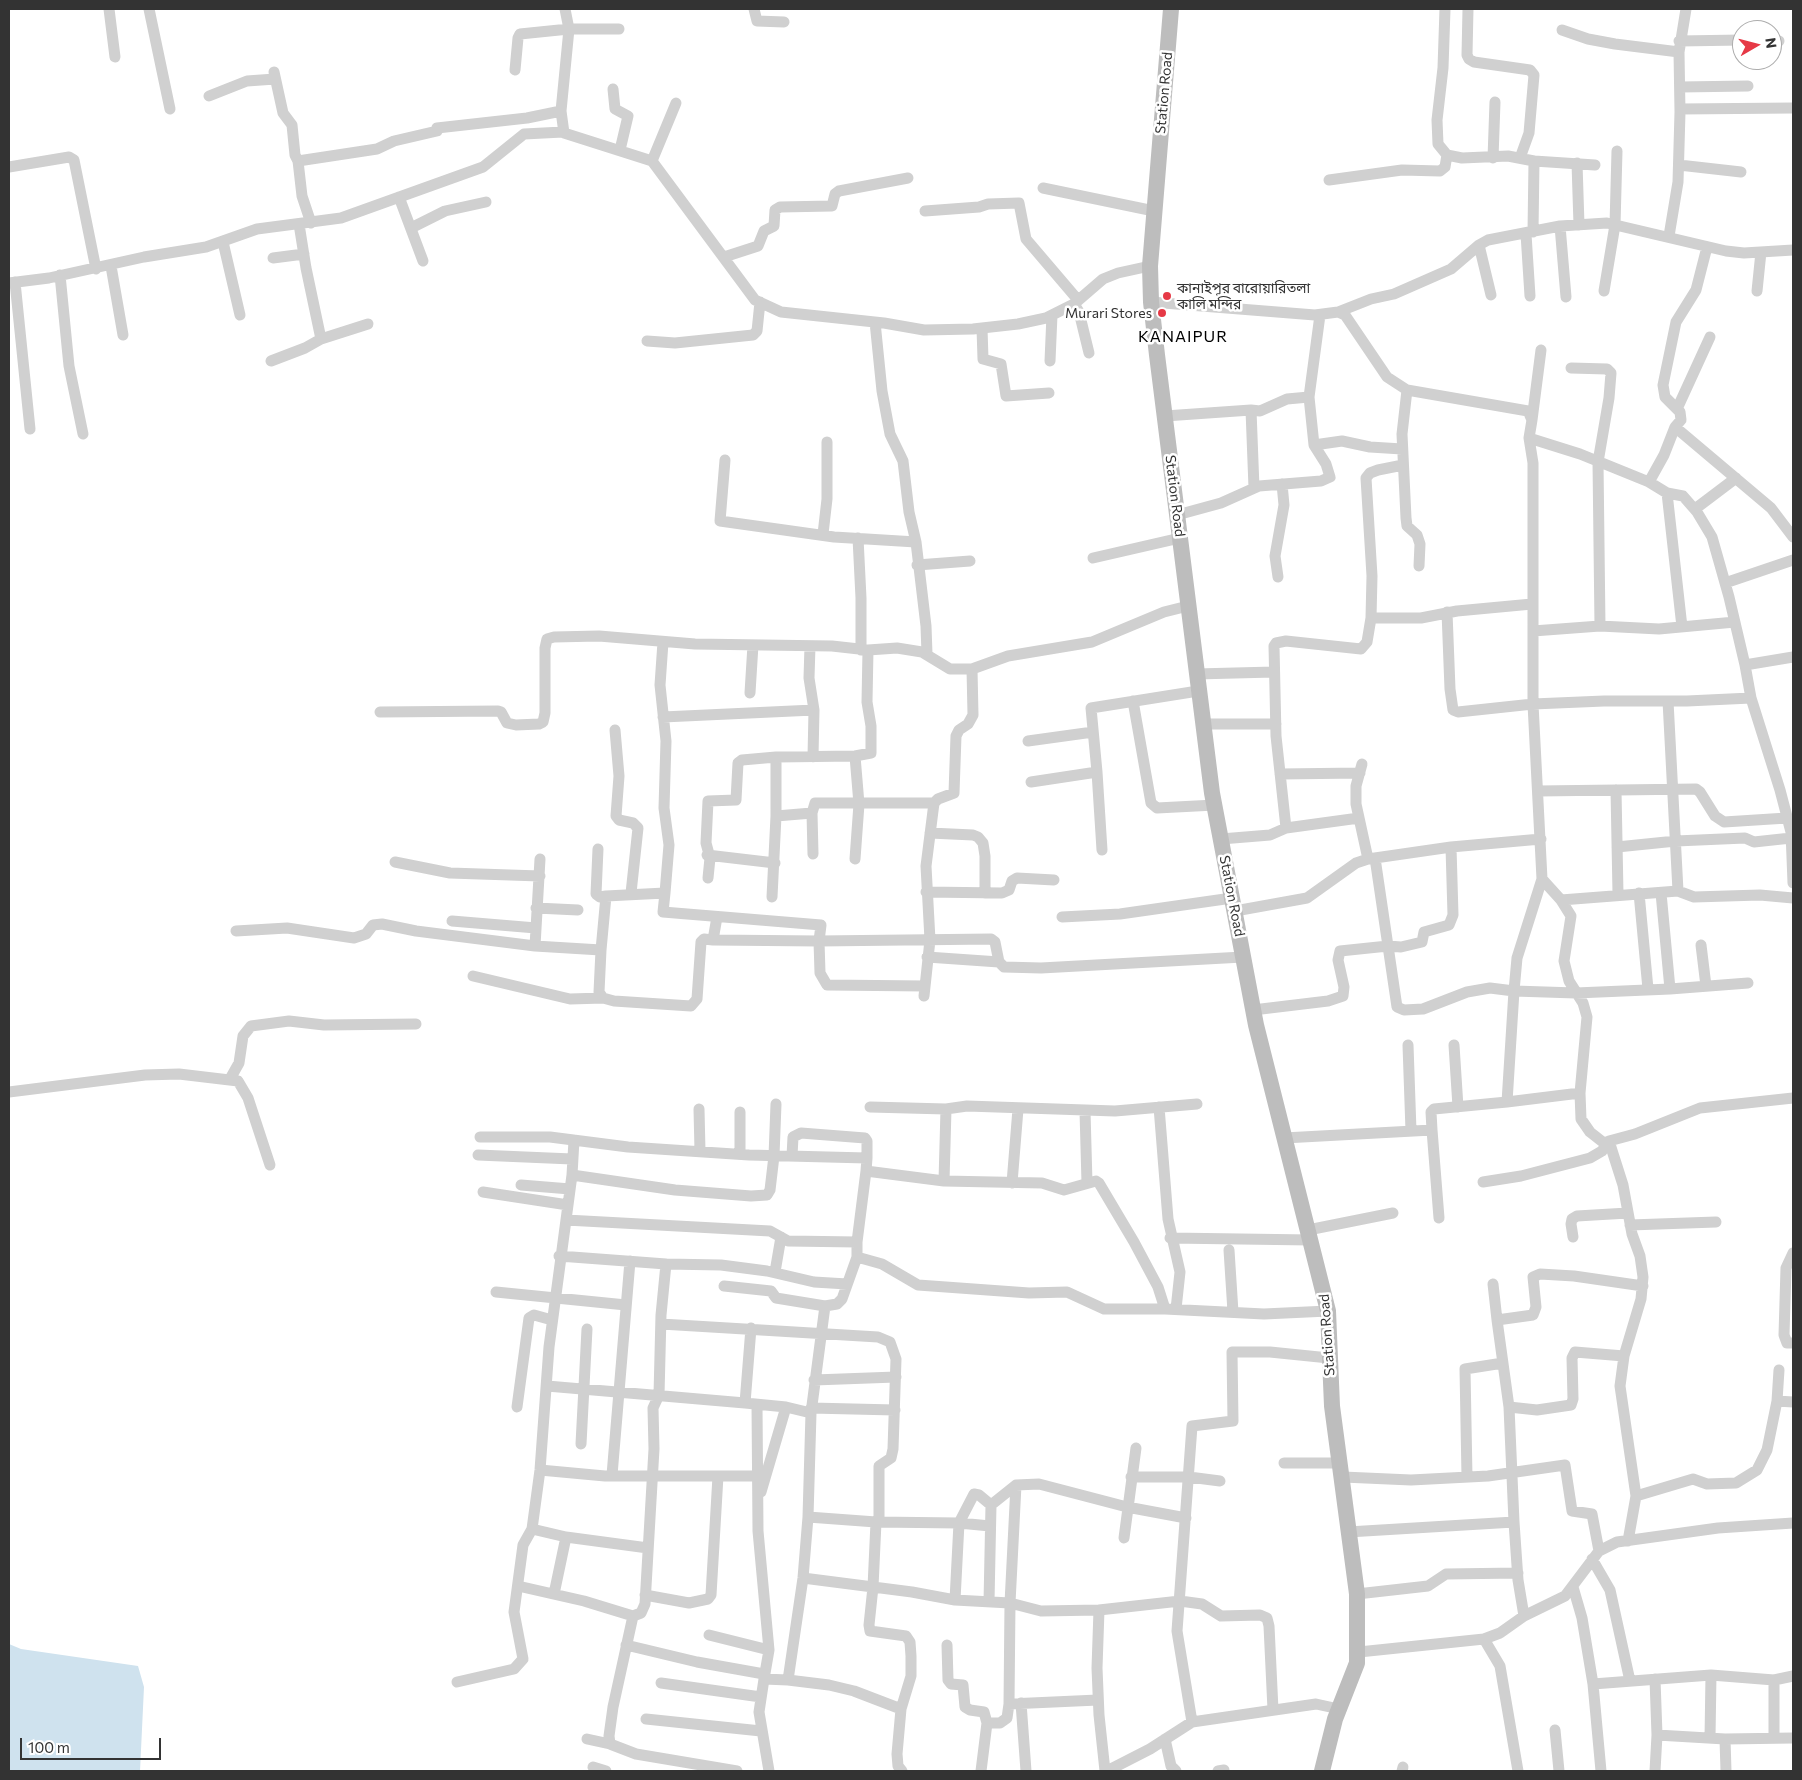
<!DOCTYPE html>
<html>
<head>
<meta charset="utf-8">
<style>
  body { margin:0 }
  #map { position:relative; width:1802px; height:1780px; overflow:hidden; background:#fff; font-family:Commissioner,sans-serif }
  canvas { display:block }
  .frame { position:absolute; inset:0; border:10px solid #333; pointer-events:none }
  .north { position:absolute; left:1732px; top:20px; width:50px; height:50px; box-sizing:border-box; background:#fff; border:1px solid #adadad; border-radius:50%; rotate:82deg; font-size:14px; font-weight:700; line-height:20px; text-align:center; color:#333 }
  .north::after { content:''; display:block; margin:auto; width:18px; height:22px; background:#e63946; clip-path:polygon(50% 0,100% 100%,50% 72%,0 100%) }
  .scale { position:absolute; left:20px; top:1738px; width:141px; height:22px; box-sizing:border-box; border:2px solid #333; border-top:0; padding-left:6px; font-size:15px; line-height:18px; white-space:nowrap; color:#333; -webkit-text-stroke:4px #fff; paint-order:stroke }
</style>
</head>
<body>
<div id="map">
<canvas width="1802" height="1780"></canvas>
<div class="frame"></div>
<div class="north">N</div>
<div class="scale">100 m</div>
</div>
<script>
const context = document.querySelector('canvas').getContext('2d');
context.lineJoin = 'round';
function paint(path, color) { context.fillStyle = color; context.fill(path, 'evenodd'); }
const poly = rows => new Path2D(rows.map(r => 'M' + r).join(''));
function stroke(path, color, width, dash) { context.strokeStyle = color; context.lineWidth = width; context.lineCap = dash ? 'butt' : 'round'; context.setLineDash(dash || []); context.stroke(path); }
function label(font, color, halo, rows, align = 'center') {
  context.font = font + ' Commissioner,"Noto Sans Bengali",sans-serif'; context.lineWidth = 5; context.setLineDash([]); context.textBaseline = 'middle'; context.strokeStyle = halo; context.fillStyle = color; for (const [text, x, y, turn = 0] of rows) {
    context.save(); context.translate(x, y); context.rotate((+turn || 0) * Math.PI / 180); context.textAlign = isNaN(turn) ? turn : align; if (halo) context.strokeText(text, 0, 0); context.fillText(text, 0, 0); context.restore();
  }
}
paint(poly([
  [9,1644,21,1649,138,1666,144,1687,140,1771,9,1771]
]), '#cfe2ee');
stroke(poly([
  [109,9,115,57],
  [149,9,170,109],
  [565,9,569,29,561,111,564,133,652,161,755,300,781,312,884,323,924,330,973,329,1018,324,1046,318,1074,304,1103,279,1118,273,1150,266],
  [754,9,757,21,784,22],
  [1445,9,1443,68,1437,120,1438,144,1447,155,1462,158,1508,156,1534,161,1533,232],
  [1468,9,1467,55,1469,59,1474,62,1530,70,1534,75,1529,133,1520,158],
  [1562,30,1588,39,1615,44,1679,52],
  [1679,41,1742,40],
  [1772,41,1779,41],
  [515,70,518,38,520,34,569,29,619,29],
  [274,72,283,113,292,125,295,155,298,161,377,149,394,141,437,131,437,128,527,118,561,111],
  [1680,87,1748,86],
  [613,89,615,109,628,116,620,150],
  [209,96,247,81,275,79],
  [1680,109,1793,108],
  [1493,158,1495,102],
  [298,161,302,196,311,223],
  [652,161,676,103],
  [1534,161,1595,165],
  [1577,163,1579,225],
  [1679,165,1741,172],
  [9,167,69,157,74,160,96,269],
  [1329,180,1402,170,1440,171,1445,167,1447,155],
  [1043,188,1154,211],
  [399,197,423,261],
  [925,211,979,207,988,204,1019,203,1026,239,1078,300],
  [1560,226,1566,297],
  [411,228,445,211,486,202],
  [1526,234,1530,296],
  [1669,236,1678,182,1680,112,1679,52,1686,9],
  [223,242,240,315],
  [1479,245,1491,295],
  [1707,247,1696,290,1676,322,1663,385,1665,397,1680,412,1681,420,1675,427,1771,508,1793,537],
  [724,257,758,246,764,231,774,226,775,210,780,207,832,206,835,194,839,191,908,178],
  [273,258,304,254],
  [111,266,123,335],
  [60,275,69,366,83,434],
  [15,282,30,429],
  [9,283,49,278,144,257,206,247,257,229,341,218,483,167,524,134,563,132],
  [1604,291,1615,225,1617,151],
  [1757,291,1761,252],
  [1151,302,1315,315,1338,312,1345,315,1387,377,1407,390,1528,411,1532,420,1529,438,1533,463,1533,704,1542,879,1561,900,1571,916,1564,961,1569,981,1583,1003,1587,1017,1580,1093,1581,1119,1590,1132,1604,1143,1609,1141,1623,1185,1632,1234,1640,1256,1643,1277,1641,1299,1624,1356,1620,1386,1636,1496,1628,1541],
  [1074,304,1079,312,1089,353],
  [1338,312,1371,299,1394,294,1451,269,1479,245,1488,240,1560,226,1607,223,1726,251,1744,253,1793,250],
  [875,322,882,391,890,434,903,461,909,512,916,542],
  [982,328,983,359,1001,364,1006,396,1049,393],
  [321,339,368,324],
  [647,341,675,343,753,335,757,331,760,302],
  [271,361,305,348,321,339,306,268,299,224],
  [1050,361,1052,315],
  [1571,368,1607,369,1611,373,1609,398,1598,462,1600,626],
  [1407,390,1402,434,1406,518,1407,526,1417,535,1420,544,1419,566],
  [1677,409,1710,337],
  [1251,410,1254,488],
  [1165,416,1251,410,1260,411,1287,399,1309,397],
  [1532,420,1541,350],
  [1529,438,1580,454,1649,482,1667,493,1683,496,1697,512,1712,537,1729,597,1745,665,1793,657],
  [1314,445,1342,441,1370,447,1402,449],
  [725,460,720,521,834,537,916,542,926,626,927,654],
  [1649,482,1664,455,1675,427],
  [1667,493,1682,627],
  [1695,509,1736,478],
  [1177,515,1221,503,1259,486,1321,481,1330,477,1326,464,1314,445,1309,397,1320,315],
  [823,534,827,499,827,442],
  [858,538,861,598,861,650],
  [1093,558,1180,538],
  [917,565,970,561],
  [1278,577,1275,556,1284,505,1282,484],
  [1725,583,1793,560],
  [1447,612,1450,689,1453,710,1458,712,1533,704,1604,701,1687,701,1751,698],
  [1371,618,1421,618,1457,611,1532,604],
  [1533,631,1600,626,1659,629,1735,622],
  [663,642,660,685,666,741,664,808,669,845,665,893],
  [810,646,809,678,814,710,813,757],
  [1745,665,1751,698,1780,790,1791,832,1793,883],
  [1196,674,1274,672],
  [750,693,753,645],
  [1133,701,1151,803,1157,808,1215,805],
  [1668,701,1678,891],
  [380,712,498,711,501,712,507,723,516,725,539,724,543,722,545,713,545,648,547,639,554,637,599,636,695,644,832,646,868,650],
  [663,717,814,710],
  [1203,724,1276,724],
  [615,730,619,776,616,816,619,820,633,823,638,828,631,893],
  [1028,741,1093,732],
  [855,756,859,804,855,859],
  [1362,764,1356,786,1356,804,1368,859],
  [1097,772,1102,850],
  [1280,774,1360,773],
  [1031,782,1097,772,1091,708,1198,691],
  [1616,790,1618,894],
  [1538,791,1696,789,1700,792,1715,816,1724,822,1787,818],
  [776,816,812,813],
  [1286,828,1276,736,1274,646,1276,643,1286,641,1361,649,1367,642,1371,618,1372,576,1366,478,1370,473,1378,470,1403,465],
  [930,833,973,835,978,837,983,843,985,856,985,893],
  [1221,839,1270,835,1286,828,1359,818],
  [1617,847,1676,841,1745,838,1754,842,1791,838],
  [598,849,596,894,600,897,606,896],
  [813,854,812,813,815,803,934,803],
  [707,855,775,863],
  [1375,858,1397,1007,1404,1010,1423,1009,1467,992,1490,988,1514,991,1517,958,1542,879],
  [395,862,450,873,540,876],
  [708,878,710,858,706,843,708,801,736,800,738,763,742,760,776,757,855,756,871,753,871,726,867,702,868,650,897,648,922,652,950,669,972,669],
  [926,892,1002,893,1009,890,1012,881,1017,878,1054,880],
  [1639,893,1648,989],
  [772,897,776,816,776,757],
  [1561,900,1678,891,1694,897,1760,895,1793,898],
  [536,908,578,910],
  [1235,911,1307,898,1356,863,1368,859,1451,847,1541,839],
  [1062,917,1120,914,1232,898],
  [452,921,536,928],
  [236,931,287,928,354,938,366,934,373,925,382,924,416,931,535,946,601,950,606,896,665,893,663,912,821,925,819,941,991,939,995,942,999,962],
  [713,940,819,941,820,973,827,985,925,986],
  [1701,945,1706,986],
  [535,946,540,859],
  [601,950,599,992,603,998,614,1001,691,1006,697,999,701,942,704,939,713,940,717,917],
  [927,957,999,962,1004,967,1041,968,1243,957],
  [473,976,570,999,603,998],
  [1670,989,1748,983],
  [924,996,930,940,926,866,934,803,938,799,954,793,956,736,959,730,968,724,973,715,972,669,1008,656,1092,642,1164,612,1188,606],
  [1253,1010,1328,1001,1343,996,1344,987,1338,960,1340,951,1388,946,1401,947,1422,942,1424,932,1449,925,1453,915,1451,847],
  [1408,1045,1411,1131],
  [1454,1045,1458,1107],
  [230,1079,239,1063,243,1036,251,1026,289,1021,324,1025,416,1024],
  [9,1092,145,1075,179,1074,238,1081,248,1098,270,1165],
  [1580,1093,1507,1102,1514,991,1576,993,1670,989,1661,893],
  [870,1107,946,1109],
  [1159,1107,1168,1219,1180,1272,1176,1309],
  [699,1109,700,1151],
  [1085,1111,1087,1183],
  [1432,1130,1431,1112,1434,1109,1507,1102],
  [480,1137,550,1137,628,1147,749,1155,867,1158,866,1171,944,1181,1042,1183,1064,1190,1096,1181,1099,1183,1134,1242,1158,1287,1165,1309,1264,1314,1328,1311],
  [1284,1138,1432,1130,1439,1218],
  [740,1154,740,1112],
  [478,1155,572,1159],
  [792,1156,793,1137,801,1133,865,1138,867,1141,867,1158],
  [572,1175,675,1190,751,1196,767,1195,770,1190,774,1156,776,1104],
  [944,1181,946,1109,967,1106,1115,1111,1197,1104],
  [1483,1182,1521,1176,1590,1158,1602,1151,1609,1141,1635,1134,1700,1108,1793,1098],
  [1012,1183,1018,1109],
  [521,1185,570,1189],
  [483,1192,568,1205],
  [566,1220,770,1231,788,1241,857,1242,857,1257,842,1299,837,1304,825,1306,811,1413,808,1517,803,1578,788,1680,764,1679,759,1712,769,1771],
  [1630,1225,1716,1222],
  [1308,1230,1393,1213],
  [1573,1237,1571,1224,1572,1219,1577,1216,1628,1213],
  [1170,1238,1311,1240],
  [857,1242,866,1171],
  [1229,1250,1233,1312],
  [1793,1253,1786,1268,1784,1335,1787,1343,1793,1343],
  [559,1256,666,1264],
  [857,1257,882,1264,918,1285,1029,1293,1067,1292,1104,1309,1165,1309],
  [775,1272,781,1237],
  [1493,1284,1497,1320],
  [724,1286,771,1291,776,1298,825,1306],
  [496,1292,626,1305],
  [661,1324,878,1337,890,1342,896,1359,893,1449,891,1458,879,1466,879,1522],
  [814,1380,896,1377],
  [547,1386,745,1403,786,1407,811,1413],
  [1777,1401,1779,1370],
  [745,1403,751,1328],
  [757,1405,758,1531,769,1650,764,1679],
  [517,1407,529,1318,534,1315,552,1320],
  [1509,1407,1497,1320,1533,1315,1536,1307,1533,1277,1540,1274,1574,1276,1643,1286],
  [811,1408,895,1410],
  [581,1444,587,1329],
  [1284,1463,1341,1463],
  [540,1470,605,1476,757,1476],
  [612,1475,630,1261],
  [1131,1477,1189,1477,1220,1481],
  [1343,1477,1411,1480,1488,1476,1565,1465,1572,1511,1592,1514,1599,1551],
  [1467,1477,1465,1369,1503,1363],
  [761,1492,786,1407],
  [1636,1496,1693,1479,1707,1484,1736,1483,1757,1470,1767,1450,1777,1401,1793,1402],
  [808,1517,876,1522,959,1523,990,1526],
  [876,1522,873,1587,869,1625,870,1631,906,1636,910,1642,911,1656,911,1676,901,1709,897,1754,898,1766,902,1771],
  [1514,1522,1509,1407,1537,1410,1571,1405,1573,1399,1572,1358,1575,1352,1624,1356],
  [532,1529,566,1537,648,1548],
  [1348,1532,1514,1522,1518,1580,1524,1616],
  [1124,1538,1136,1448],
  [1592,1559,1610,1590,1630,1681],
  [803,1578,912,1592,955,1600,1010,1603,1041,1611,1099,1610,1097,1668,1099,1715,1105,1771],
  [518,1586,584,1601,633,1616],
  [1573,1587,1582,1618,1593,1684,1601,1771],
  [554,1594,566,1537],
  [1357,1594,1428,1586,1446,1574,1518,1573],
  [645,1595,689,1603,708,1599,711,1595,718,1476],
  [955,1600,959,1523,974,1494,979,1495,991,1505],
  [989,1602,991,1505,1016,1485,1039,1484,1127,1507,1186,1518],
  [1099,1610,1180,1601,1202,1604,1221,1616,1260,1615,1267,1618,1269,1626,1273,1710],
  [709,1635,769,1650],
  [1484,1639,1500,1666,1518,1771],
  [626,1645,697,1662,764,1674],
  [947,1645,948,1680,951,1684,963,1685,965,1707,970,1710,984,1712,987,1723],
  [1359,1652,1484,1639,1500,1633,1524,1616,1565,1596,1599,1551,1617,1542,1718,1528,1793,1523],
  [788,1680,829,1685,854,1691,901,1709],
  [457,1682,514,1669,523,1659,514,1612,523,1545,532,1529,540,1470,549,1347,572,1175,574,1140],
  [661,1683,761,1697],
  [1593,1684,1711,1675,1774,1680,1793,1676],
  [1021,1703,1026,1771],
  [1009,1704,1098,1700],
  [646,1719,761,1731],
  [1192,1722,1177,1631,1192,1426,1233,1421,1232,1352,1270,1352,1329,1358],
  [1555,1730,1559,1771],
  [1657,1735,1725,1739,1793,1738],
  [1710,1738,1711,1675],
  [1774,1738,1774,1680],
  [587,1739,610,1744],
  [1165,1739,1171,1766,1176,1771],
  [1725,1739,1726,1771],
  [593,1767,606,1771],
  [737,1771,636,1754,610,1744,609,1736,613,1707,633,1616,641,1613,645,1604,654,1449,653,1408,659,1395,661,1315,666,1264,721,1265,767,1271,814,1282,847,1284],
  [981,1771,987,1723,1000,1723,1007,1718,1009,1704,1010,1603,1016,1485],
  [1107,1771,1150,1749,1192,1722,1316,1704,1339,1709],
  [1218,1771,1224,1770],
  [1402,1771,1403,1767],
  [1655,1771,1657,1735,1655,1679]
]), '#d0d0d0', 11);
stroke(poly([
  [1171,9,1150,266,1151,302,1157,355,1212,793,1256,1025,1328,1311,1332,1406,1357,1594,1357,1663,1335,1719,1322,1771]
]), '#bdbdbd', 16);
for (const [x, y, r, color] of [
  [1167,296,5,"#e63946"],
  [1162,313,5,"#e63946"]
]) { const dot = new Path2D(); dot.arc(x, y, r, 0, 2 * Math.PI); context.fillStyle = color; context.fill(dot); stroke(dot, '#fff', 2); }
label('14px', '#333', '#fff', [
  ["Station Road",1164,93,-85],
  ["Station Road",1175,496,83],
  ["Station Road",1232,896,79],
  ["Station Road",1327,1335,-94]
]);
label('14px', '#333', '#fff', [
  ["কানাইপুর বারোয়ারিতলা",1177,288],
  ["কালি মন্দির",1177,304],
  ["Murari Stores",1152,313,"right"]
], 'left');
context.letterSpacing = '1px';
label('16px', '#000', '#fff', [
  ["KANAIPUR",1183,337]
]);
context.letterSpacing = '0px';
</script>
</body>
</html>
